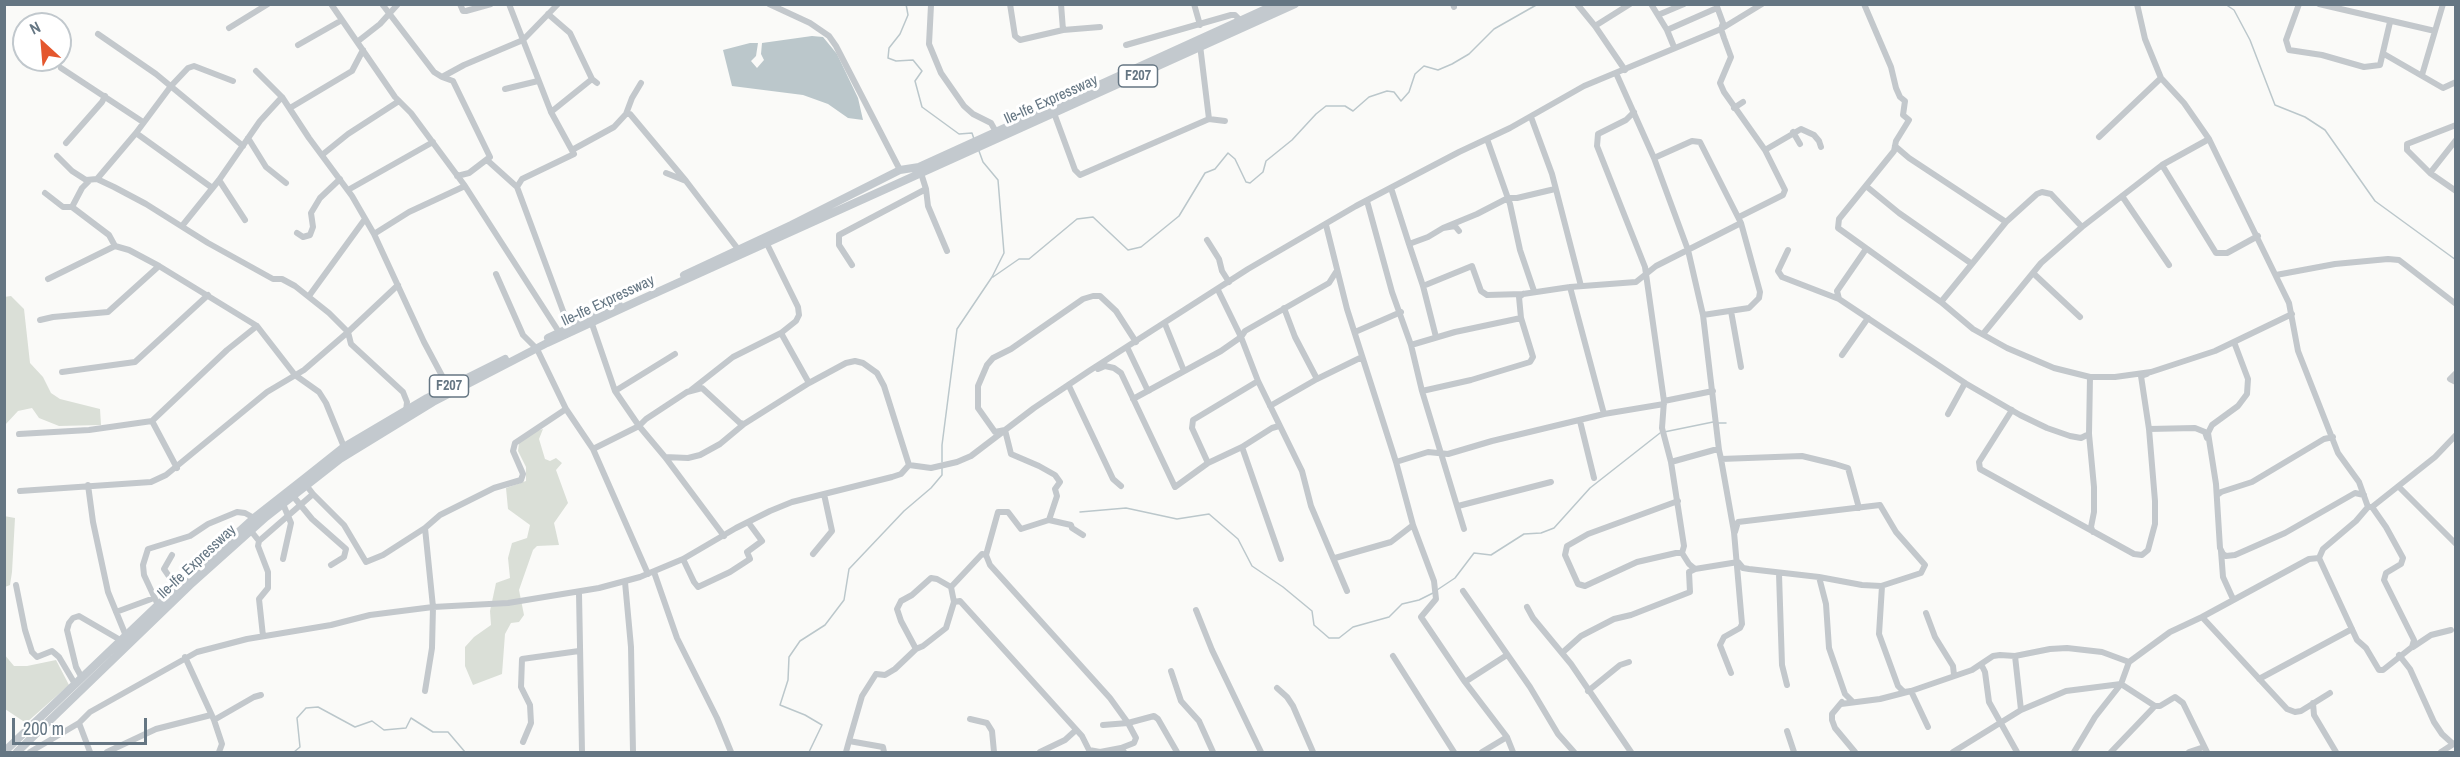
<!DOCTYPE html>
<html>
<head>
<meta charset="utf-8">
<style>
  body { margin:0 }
  #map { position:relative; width:2460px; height:757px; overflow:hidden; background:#fafaf8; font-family:"Archivo Narrow",sans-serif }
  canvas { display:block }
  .frame { position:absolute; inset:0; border:6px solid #657683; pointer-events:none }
  .north { position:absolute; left:12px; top:12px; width:60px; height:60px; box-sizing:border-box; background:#fff; border:2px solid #c1c8cd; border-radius:50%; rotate:334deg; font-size:16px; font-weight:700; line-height:24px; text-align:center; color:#657683 }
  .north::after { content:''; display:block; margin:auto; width:21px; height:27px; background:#e4572e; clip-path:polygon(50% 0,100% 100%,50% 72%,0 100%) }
  .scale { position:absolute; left:12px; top:718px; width:135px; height:27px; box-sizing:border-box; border:3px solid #657683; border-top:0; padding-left:8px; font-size:18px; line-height:21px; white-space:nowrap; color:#657683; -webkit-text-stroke:4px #fff; paint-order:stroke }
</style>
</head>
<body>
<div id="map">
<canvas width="2460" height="757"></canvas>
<div class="frame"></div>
<div class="north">N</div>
<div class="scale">200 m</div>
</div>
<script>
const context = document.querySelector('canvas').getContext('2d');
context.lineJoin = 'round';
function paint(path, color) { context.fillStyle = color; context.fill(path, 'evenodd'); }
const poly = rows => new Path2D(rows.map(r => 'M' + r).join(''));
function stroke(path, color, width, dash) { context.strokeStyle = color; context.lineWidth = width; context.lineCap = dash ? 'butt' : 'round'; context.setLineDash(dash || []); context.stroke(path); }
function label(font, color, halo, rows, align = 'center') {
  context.font = font + ' "Archivo Narrow",sans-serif'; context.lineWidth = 6; context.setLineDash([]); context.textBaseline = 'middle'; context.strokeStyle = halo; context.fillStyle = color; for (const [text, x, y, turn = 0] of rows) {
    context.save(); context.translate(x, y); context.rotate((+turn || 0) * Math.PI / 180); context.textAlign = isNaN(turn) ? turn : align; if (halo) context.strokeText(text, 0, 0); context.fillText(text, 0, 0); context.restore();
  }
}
paint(poly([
  [11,296,24,309,30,363,43,377,51,393,60,399,100,409,101,425,59,426,39,418,32,408,18,411,5,425,4,297],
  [543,429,539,439,545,459,550,461,556,458,562,463,556,470,568,503,554,523,559,545,537,546,533,550,519,590,524,615,519,622,511,623,505,634,502,674,473,685,465,666,465,647,474,637,491,625,490,611,496,583,510,578,508,558,512,543,527,538,530,525,508,509,506,488,526,481,526,467,518,451,519,443,533,432],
  [4,516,15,518,12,572,10,585,5,587],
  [4,654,14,666,27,666,56,660,69,685,26,723,5,709]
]), '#dadfd7');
paint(poly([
  [812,36,823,37,837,54,858,98,863,120,848,118,828,104,803,95,732,86,723,50,750,43,758,43,756,56,751,61,757,68,764,60,761,54,762,43]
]), '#bbc7cb');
stroke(poly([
  [906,4,908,15,900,34,889,48,888,58,896,61,913,60,922,71,915,81,922,107,959,134,972,133,974,139],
  [2225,4,2234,10,2250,40,2275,105,2305,117,2325,130,2375,201,2456,260],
  [993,277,1019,259,1029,259,1077,219,1093,217,1128,250,1141,247,1179,216,1205,173,1215,169,1228,153,1235,159,1246,182,1250,183,1263,172,1266,161,1292,140,1316,114,1326,106,1345,106,1353,111,1369,97,1387,91,1394,92,1401,101,1409,92,1415,74,1424,66,1438,70,1452,64,1469,54,1494,29,1538,4],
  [1717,423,1726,423],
  [1664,432,1713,422],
  [942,462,942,445,957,329,992,277,1004,253,998,180,983,162,979,151],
  [1080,512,1126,508,1177,519,1209,514,1238,539,1252,566,1283,587,1312,611,1314,625,1329,638,1339,638,1353,627,1389,617,1402,604,1419,600,1433,593],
  [1437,590,1455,578,1474,553,1491,555,1524,534,1541,533,1554,528,1590,488,1660,433],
  [294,752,300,747,297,718,306,708,318,707,355,727,372,721,384,730,406,728,411,718,433,732,448,732,465,752],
  [809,752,822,725,805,715,780,705,788,680,789,657,800,641,825,625,844,600,849,569,904,511,931,488,942,475,942,467]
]), '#bbc7cb', 1.5);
stroke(poly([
  [331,4,395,97,411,113,465,186,559,332],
  [382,4,434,72,442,77,464,65,523,40,558,4],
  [460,4,463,11,466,11,491,4],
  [509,4,551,112,574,154,522,179,517,187,569,327],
  [769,4,810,23,829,36,836,46,900,170],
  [1010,4,1015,36,1020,40,1063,30,1100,27],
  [1061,4,1063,30],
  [1194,4,1200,25],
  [1453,4,1454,7],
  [1577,4,1595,26,1625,70],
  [1651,4,1667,30,1674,47],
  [1716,4,1723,23,1721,29,1724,38,1731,57,1720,83,1724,92,1765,150,1785,190,1783,195,1739,217],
  [1864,4,1891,67,1896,88,1900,97,1905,101,1903,115,1909,120,1896,141,1894,151,1839,219,1838,228,1941,302,1973,329,2007,348,2054,368,2090,377,2115,377,2151,372,2215,351,2292,314],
  [2137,4,2145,39,2161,78,2184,103,2209,139,2289,303,2298,351,2338,453,2359,482,2368,507,2372,507,2386,527,2403,558,2401,564,2386,573,2384,580,2414,640,2412,647,2383,670,2379,670,2366,648,2357,640,2319,558,2323,549,2356,521,2368,507],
  [2299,4,2286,40,2289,50,2322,55,2364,67,2380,65,2390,22],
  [2319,4,2435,31],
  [931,5,929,44,941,73,964,106,973,114,991,123,996,132],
  [548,14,570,33,592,79,597,83],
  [1658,15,1684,4],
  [1595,26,1630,4],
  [229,28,268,4],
  [1667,30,1717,8],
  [98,34,156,74,243,146],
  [357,42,380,24,398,4],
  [298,45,342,20],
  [1126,45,1231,15,1235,15,1241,21],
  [1200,45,1209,119],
  [2384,54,2443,88,2456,82],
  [61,68,143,122],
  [256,71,282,97,309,138,352,196,374,234,424,342,448,387],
  [1616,73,1654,158,1688,250,1703,315,1719,450],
  [2422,75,2443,4],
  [442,77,453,81,490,157,469,173,457,176],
  [505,89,538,81],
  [290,108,352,71,363,50],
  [1734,108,1743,102],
  [551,112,592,79],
  [1634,112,1626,120,1598,134,1597,146,1645,267,1664,401,1662,428,1671,462,1714,450,1719,450,1721,459,1734,532,1742,624,1740,628,1724,637,1720,645,1731,673],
  [1054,113,1075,170,1080,175,1209,119,1225,121],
  [626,114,632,98,641,83],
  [1531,117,1552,174,1581,286],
  [2456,125,2407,144,2407,150,2430,173,2456,191],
  [1793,132,1800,144],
  [136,133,171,86,188,68,194,66,233,81],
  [2099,137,2161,78],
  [248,138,266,167,286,183],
  [1487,139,1510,204,1520,250,1534,291],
  [66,143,102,102,105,96],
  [1895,146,1909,158,2006,222],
  [572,150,614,127,626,114,630,114,686,181],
  [1765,150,1801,129,1814,135,1819,141,1821,147],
  [322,155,348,134,399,101],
  [1654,158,1692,141,1700,142,1741,223,1760,292,1759,298,1749,308,1703,315],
  [487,160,517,187],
  [2162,165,2216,253,2227,253,2258,236],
  [920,170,926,189,928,206,947,251],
  [666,173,686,181,738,249],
  [2430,173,2456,140],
  [97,179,136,133,211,187],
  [90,180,82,188,72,207,109,235,115,246],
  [219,180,245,220],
  [1866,186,1899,213,1972,264],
  [1391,188,1409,244,1428,237,1443,228,1455,226,1459,231],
  [348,190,433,142],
  [45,193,63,207,72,207],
  [2122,196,2169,265],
  [1367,201,1392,292,1411,345,1422,391,1464,529],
  [1326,225,1347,309,1396,462,1413,525,1434,581,1436,599,1421,617,1465,682,1507,737],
  [182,226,219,180,260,121,282,97],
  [1443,228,1477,214,1508,198,1517,198,1555,189],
  [297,233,303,237,310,235,313,227,311,213,320,198,340,179],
  [374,234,409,212,465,186],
  [1207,240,1219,259,1222,271,1229,282],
  [767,244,798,307,799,315,796,321,781,333,809,383],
  [1409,244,1423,286,1436,337],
  [1788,250,1778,271,1782,277,1839,299,1965,383,2020,415,2047,428,2070,436,2081,438,2089,434],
  [852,265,839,245,839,235,926,189],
  [2033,273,2080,317],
  [496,274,523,335,537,349,566,409,593,449,648,574],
  [2276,275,2335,264,2388,259,2399,260,2456,304],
  [48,279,115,246,129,250,159,266,257,326,295,375,319,392,326,403,344,447],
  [398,285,348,332,351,344,403,392,407,402,406,411],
  [1423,286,1472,266,1481,291,1487,295,1523,294,1570,287,1636,282,1656,266,1741,223],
  [1218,290,1241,337,1258,381,1302,471,1311,506,1347,591],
  [309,296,365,219],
  [1839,299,1837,291,1866,249],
  [1941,302,2006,222,2037,194,2042,192,2051,194,2082,227],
  [1284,308,1295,337,1317,379],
  [1731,311,1741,367],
  [40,320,53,317,108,312,159,266],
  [592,324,615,391,639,426,665,457,724,536],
  [1165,324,1184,371],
  [1355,332,1401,312],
  [1983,334,2041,263,2082,227,2162,165,2209,139],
  [2234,342,2248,379,2247,394,2238,406,2212,425,2208,433,2216,484,2220,548,2223,554,2226,556,2235,555,2285,533,2355,493,2364,495],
  [1411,345,1455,332,1521,318],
  [1127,347,1148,391,1150,390],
  [1842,355,1868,318],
  [1098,369,1105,366,1114,368,1121,373,1175,487,1208,463,1242,447,1272,428,1279,426],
  [62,372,135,362,208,295],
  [2456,373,2450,379,2456,382],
  [2090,377,2089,434,2094,487,2094,512,2091,527,2093,532],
  [1069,386,1113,479,1121,486],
  [691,390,733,357,781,333],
  [615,391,675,354],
  [1422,391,1471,380,1530,362,1533,357,1521,318,1519,297,1523,294],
  [1133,399,1221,351,1241,337,1245,331,1329,283,1336,272],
  [1664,401,1713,391],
  [1270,406,1317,379,1362,357],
  [2012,410,1979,462,1980,469,2134,554,2142,555,2148,550,2155,524,2155,501,2149,429,2141,376,2147,374],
  [1604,414,1664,404],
  [1948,414,1965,383],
  [152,421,177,468],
  [1580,421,1594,478],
  [2149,429,2195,428,2205,432,2207,438],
  [19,434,89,430,152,421,227,350,257,326],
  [1242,447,1281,559],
  [593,449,639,426,646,419,687,392,702,388,740,423,744,424,809,383,846,363,855,361,863,363,877,373,884,386,909,465],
  [665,457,688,458,700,455,720,444,744,424],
  [1721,459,1802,456,1835,464,1848,468,1859,508],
  [1396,462,1428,452,1448,454,1492,441,1604,414,1570,287],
  [1671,462,1684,546,1682,553],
  [1208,463,1192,428,1193,420,1258,381],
  [88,485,93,522,108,592,126,636],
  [306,485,313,494,344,525,366,562,383,555,425,528],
  [2399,487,2456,544],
  [20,491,151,482,166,475,267,392,304,370,348,332,329,313,295,286,282,279,273,279,208,243,146,204,114,187,97,179,86,180,72,171,57,156],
  [2217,495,2221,492,2252,482,2324,439,2333,437],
  [293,496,312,519,346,549,344,557,331,565],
  [1678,501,1588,534,1567,546,1565,555,1578,584,1585,586,1637,562,1676,553,1682,553,1689,564,1695,569],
  [283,504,291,523,283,559],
  [1458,506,1551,482],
  [2372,507,2435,457,2456,435],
  [1049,520,1071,525,1072,528,1083,535],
  [251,531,259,541,258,546,268,572,268,588,259,599,263,636],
  [259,541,313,494],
  [2221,551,2223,577,2233,599],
  [813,554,832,531,824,494],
  [172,555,164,569,177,588],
  [1335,558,1391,542,1413,525],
  [683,559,694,582,698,587,730,572,750,559,747,552,762,541,748,522],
  [654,572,677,638,717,718,731,752],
  [1779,574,1782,665,1787,685],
  [1819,577,1826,604,1829,648,1845,694,1852,701],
  [625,582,631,647,633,752],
  [16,585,25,630,32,652,37,657,52,651,59,657,75,684],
  [1882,586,1879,634,1898,686,1904,692,1911,691,1928,727],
  [951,587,982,554,986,555],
  [1463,591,1530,687,1558,734,1574,752],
  [579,593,582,752],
  [158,605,144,575,143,565,148,549,190,536,208,524,237,512,245,513,254,518],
  [1527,607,1533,618,1571,664,1631,752],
  [1196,610,1212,650,1261,752],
  [116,612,154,598],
  [1926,613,1935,637,1953,666,1954,675],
  [2202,617,2309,559,2319,558],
  [2413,647,2431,635,2451,630],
  [916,649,901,621,897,609,901,601,912,595,931,578,937,579,951,587,954,602],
  [1562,653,1581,636,1614,619,1631,615,1690,592,1689,572,1695,569,1738,562,1743,568,1749,569,1819,577,1862,585,1881,586,1921,573,1925,565,1896,532,1880,505,1738,522,1735,532],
  [2399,655,2410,669,2434,722,2442,734,2453,744],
  [1393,656,1454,752],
  [2015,656,2021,710],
  [185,657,214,720,222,744,219,752],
  [1981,664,1985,672,1989,702,2017,752],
  [1171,671,1181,701,1199,721,1213,752],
  [82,678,76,667,67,630,69,623,73,618,79,616,122,641],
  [2259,679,2352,629],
  [1465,682,1507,655],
  [1277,688,1287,697,1293,706,1313,752],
  [425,691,432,648,433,607,425,528,440,515,494,488,521,480,523,474,513,451,515,443,566,409],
  [1588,691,1620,665,1629,662],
  [1842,702,1832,714,1832,720,1835,728,1855,752],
  [2313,703,2314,715,2336,752],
  [1841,704,1880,699,1911,691,1972,670,1993,656,2000,655,2015,656,2050,649,2067,648,2102,652,2129,662],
  [970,719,987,723,992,731,994,752],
  [214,720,254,697,261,695],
  [79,723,90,752],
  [1103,725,1128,723,1154,716,1158,719,1177,752],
  [1787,731,1794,752],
  [523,742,531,723,530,705,521,687,522,659,579,651],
  [1121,748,1134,743,1136,738,1128,723,1110,698,990,565,986,555,998,512,1008,512,1021,529,1049,520,1057,496,1055,489,1060,482,1055,475,1039,466,1011,454,1005,430,995,432,978,408,978,386,987,365,993,358,1011,349,1083,299,1093,296,1100,296,1116,311,1136,342],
  [30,752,79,723,90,712,197,652,247,639,331,625,370,615,433,607,508,603,599,588,640,577,683,559,736,528,770,511,792,502,892,477,901,474,909,465,931,468,957,462,971,456,1034,408,1089,371,1248,269,1356,206,1459,152,1510,128,1584,86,1721,29,1762,4],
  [107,752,156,729,211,715],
  [846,752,849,741],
  [884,752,883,747,849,741,862,696,876,674,885,675,895,669,916,649,923,646,946,628,954,602,960,601,1082,736,1089,750,1100,752,1121,748,1124,752],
  [1040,752,1065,740,1076,730],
  [1482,752,1507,737,1513,752],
  [1953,752,2021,710,2066,691,2121,684,2155,706],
  [2074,752,2095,717,2121,684,2129,662,2170,632,2202,617,2287,709,2295,712,2301,711,2330,693],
  [2111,752,2155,706,2160,706,2175,697,2183,703,2207,752],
  [2189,752,2204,747],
  [2441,752,2455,743]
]), '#c3c8cc', 6);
stroke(poly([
  [684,275,791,225,900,170,919,167,1277,4],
  [548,338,619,305],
  [4,752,158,605,254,518,305,478,344,447,427,398,505,359],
  [17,752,190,585,266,517,340,459,433,402,547,343,640,300,1295,4]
]), '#c3c9ce', 8);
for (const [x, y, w] of [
  [1138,76,39],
  [449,386,39]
]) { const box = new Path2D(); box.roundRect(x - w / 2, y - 11, w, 22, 4.5); context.fillStyle = '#fff'; context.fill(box); stroke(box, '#657683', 1.5); }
label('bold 14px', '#657683', null, [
  ["F207",1138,76],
  ["F207",449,386]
]);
label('15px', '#657683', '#fff', [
  ["Ile-Ife Expressway",1051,100,-24],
  ["Ile-Ife Expressway",608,301,-25],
  ["Ile-Ife Expressway",197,562,-43]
]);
</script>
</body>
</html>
